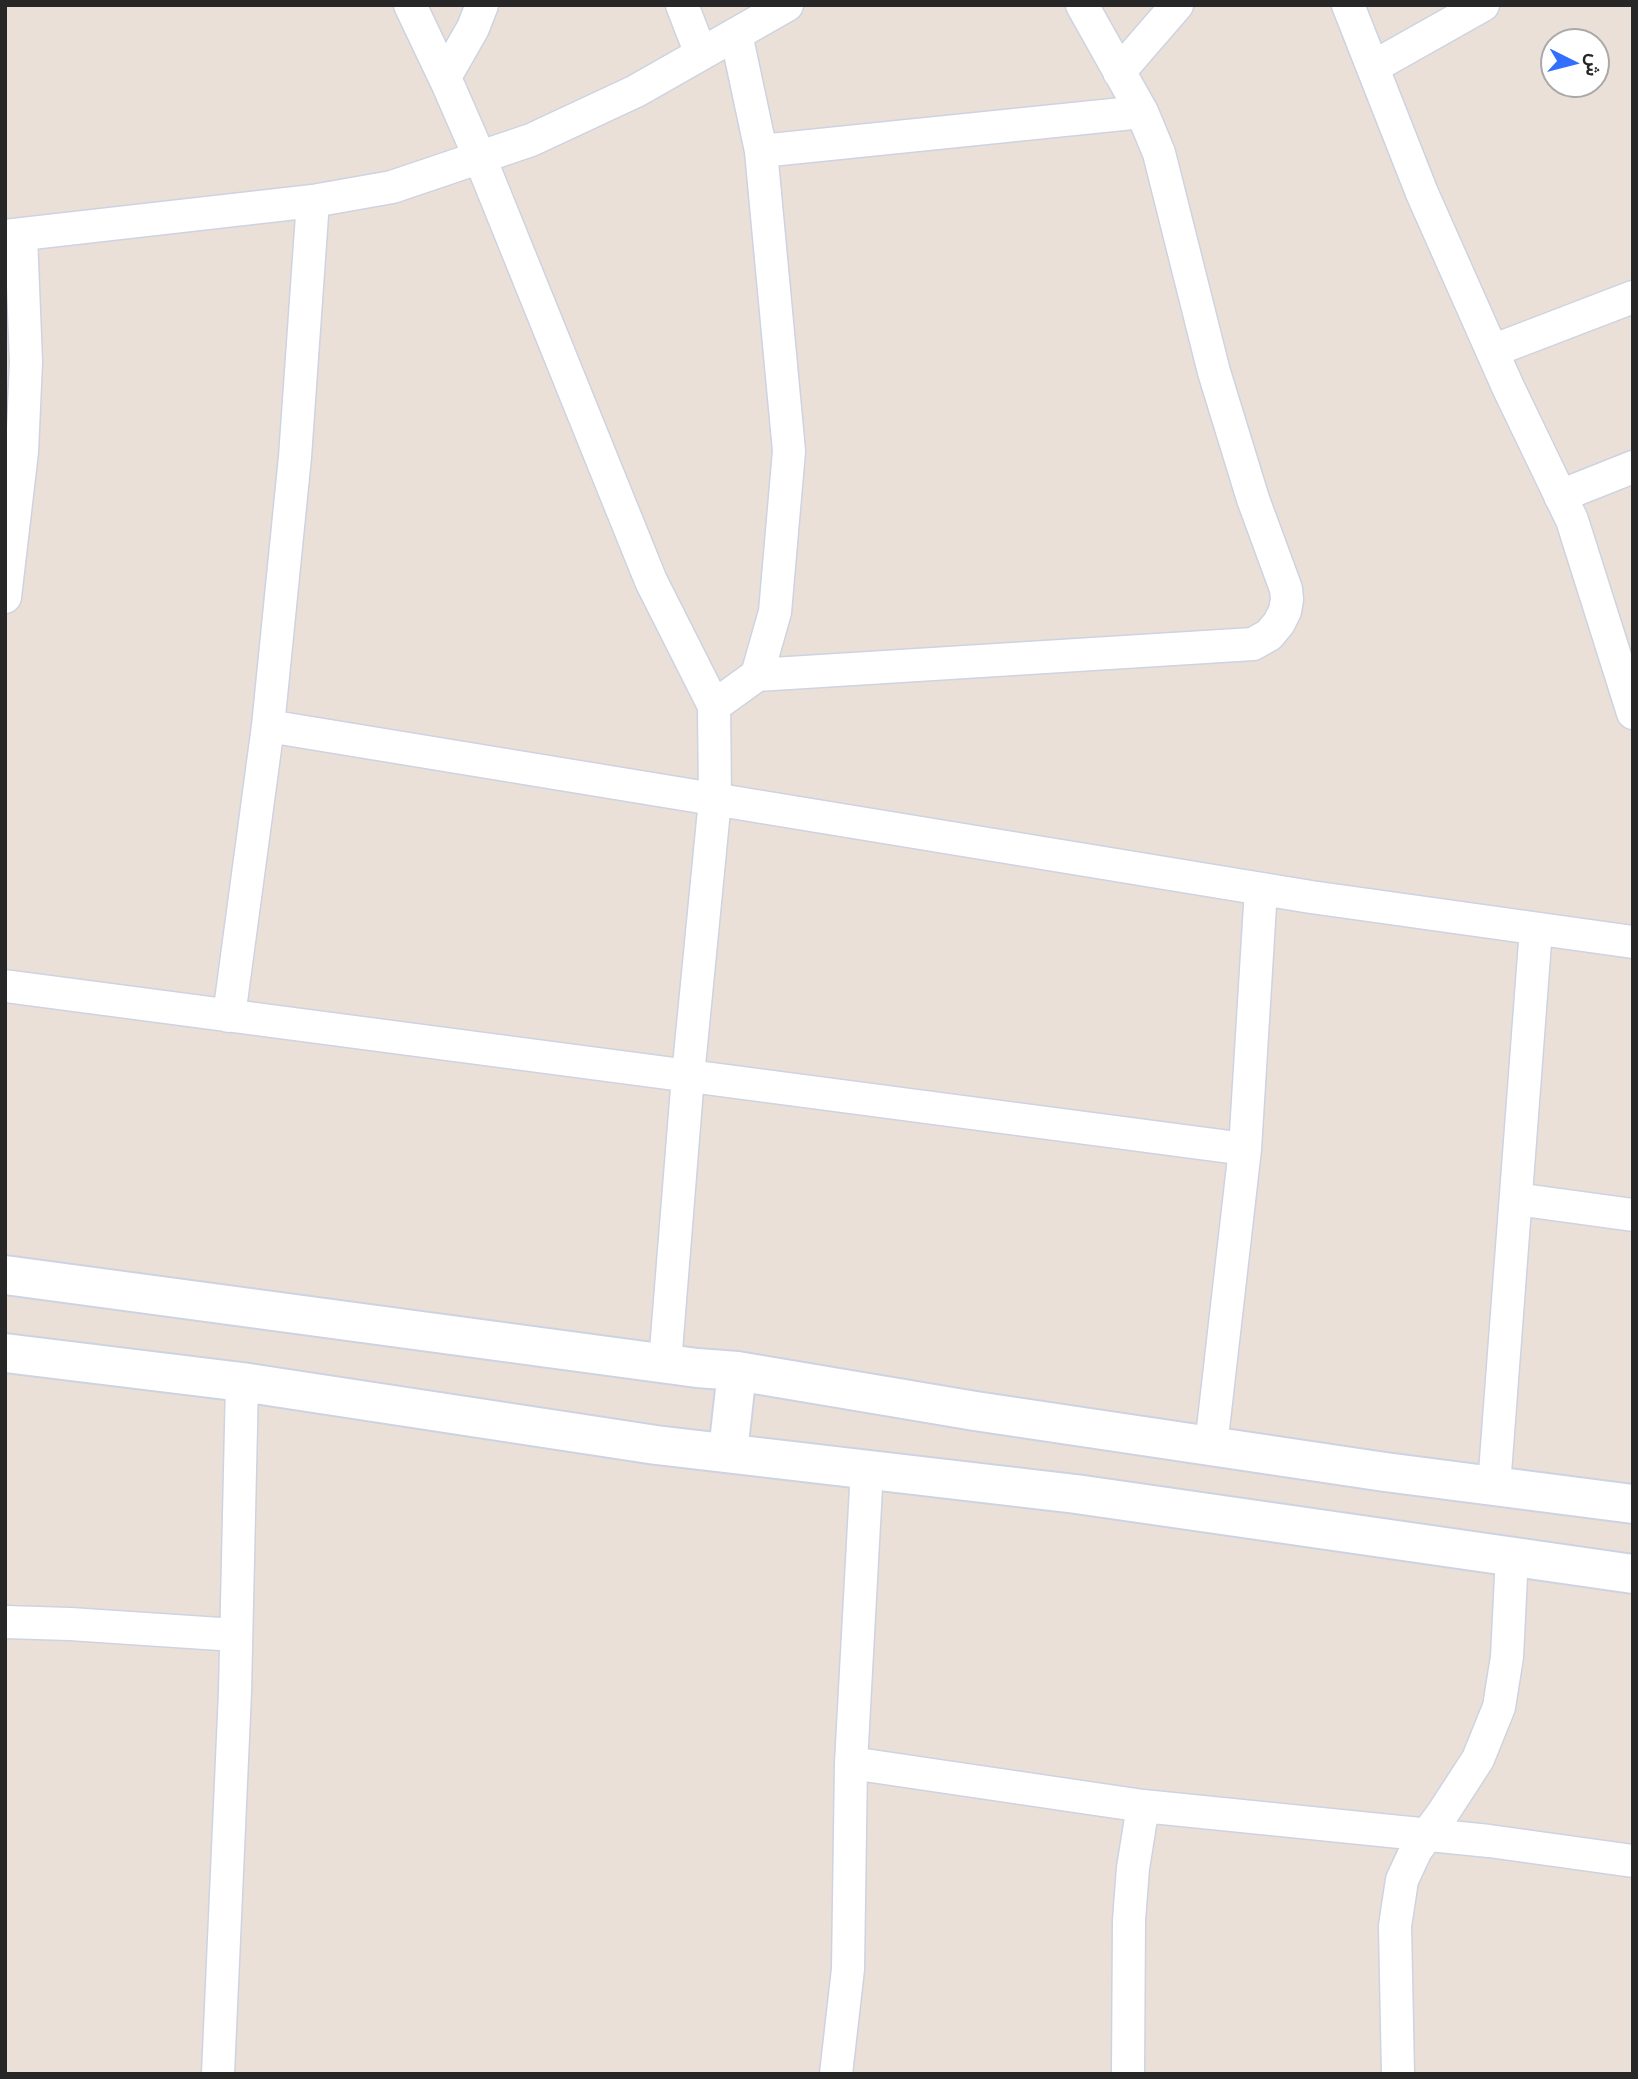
<!DOCTYPE html>
<html>
<head>
<meta charset="utf-8">
<style>
  body { margin:0 }
  #map { position:relative; width:1638px; height:2079px; overflow:hidden; background:#ebe0d8; font-family:"Archivo Narrow",Vazirmatn,sans-serif }
  canvas { display:block }
  .frame { position:absolute; inset:0; border:7px solid #272727; pointer-events:none }
  .north { position:absolute; left:1540px; top:28px; width:70px; height:70px; box-sizing:border-box; background:#fff; border:2px solid #a9a9a9; border-radius:50%; rotate:96deg; font-size:19px; font-weight:700; line-height:28px; text-align:center; color:#272727 }
  .north::after { content:''; display:block; margin:auto; width:24px; height:32px; background:#326ffe; clip-path:polygon(50% 0,100% 100%,50% 72%,0 100%) }
</style>
</head>
<body>
<div id="map">
<canvas width="1638" height="2079"></canvas>
<div class="frame"></div>
<div class="north">ش</div>
</div>
<script>
const context = document.querySelector('canvas').getContext('2d');
context.lineJoin = 'round';
const poly = rows => new Path2D(rows.map(r => 'M' + r).join(''));
function stroke(path, color, width, dash) { context.strokeStyle = color; context.lineWidth = width; context.lineCap = dash ? 'butt' : 'round'; context.setLineDash(dash || []); context.stroke(path); }
const street = poly([
  [410,5,449,87,480,158,651,581,714,706],
  [682,5,701,54],
  [1082,5,1142,112],
  [1348,5,1422,193,1508,387,1572,520,1633,713],
  [1373,67,1483,5],
  [1119,72,1177,5],
  [445,77,473,28,482,5],
  [5,236,313,201,392,187,531,140,636,91,787,5],
  [1492,351,1633,297],
  [1560,496,1633,467],
  [5,597,22,452,26,362,21,235],
  [757,675,1253,644,1269,635,1279,623,1285,611,1287,599,1286,589,1253,499,1214,372,1159,153,1142,112,761,151],
  [268,726,1311,897,1633,942],
  [5,986,1245,1149],
  [229,1016,268,726,295,457,313,201],
  [1516,1199,1633,1215],
  [665,1363,688,1076,715,800,714,706,757,675,775,612,789,451,761,151,736,34],
  [1211,1446,1245,1149,1261,889],
  [1494,1486,1536,929],
  [5,1622,70,1624,235,1635],
  [851,1763,1143,1806,1489,1841,1633,1861],
  [218,2074,235,1692,242,1382],
  [836,2074,848,1969,851,1763,867,1469],
  [1128,2074,1129,1920,1133,1868,1143,1806],
  [1398,2074,1395,1926,1402,1880,1416,1850,1443,1813,1478,1759,1499,1707,1507,1657,1512,1556]
]);
const secondary = poly([
  [5,1275,697,1368,737,1371,975,1411,1385,1472,1633,1504],
  [5,1353,242,1382,656,1445,1076,1494,1633,1574],
  [728,1452,737,1371]
]);
stroke(street, '#cdd3e1', 35);
stroke(secondary, '#cdd3e1', 42);
stroke(street, '#fff', 32);
stroke(secondary, '#fff', 38);
</script>
</body>
</html>
